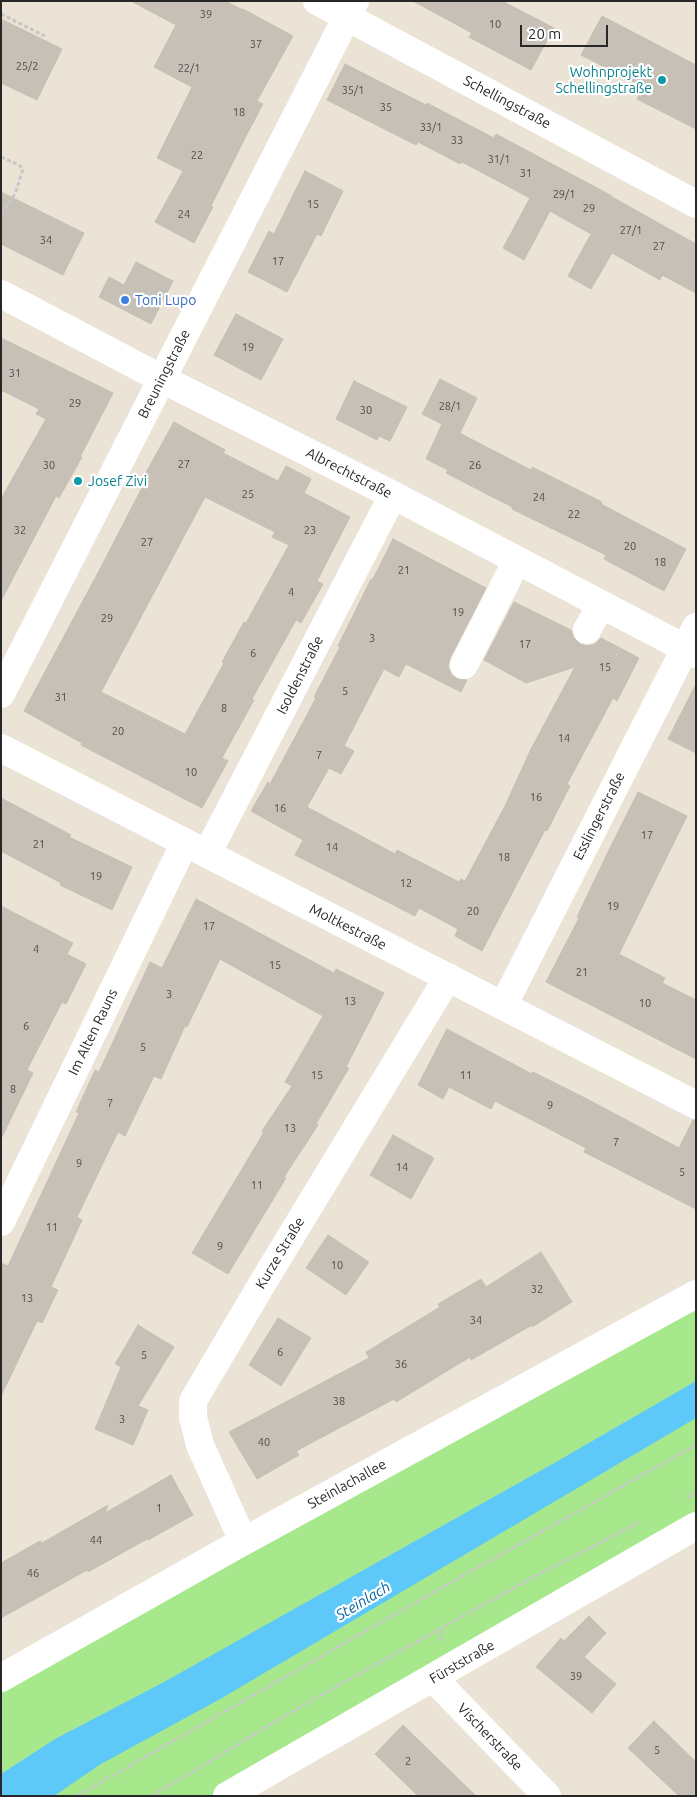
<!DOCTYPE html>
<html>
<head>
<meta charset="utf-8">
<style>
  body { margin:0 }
  #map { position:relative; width:697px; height:1797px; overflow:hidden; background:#ebe3d6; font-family:Ubuntu,sans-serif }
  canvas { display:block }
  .frame { position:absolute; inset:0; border:2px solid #272727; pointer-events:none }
  .scale { position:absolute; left:520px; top:25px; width:88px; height:22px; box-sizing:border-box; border:2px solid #272727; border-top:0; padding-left:6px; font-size:15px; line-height:18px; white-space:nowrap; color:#272727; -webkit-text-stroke:4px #fff; paint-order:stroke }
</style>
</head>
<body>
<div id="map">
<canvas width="697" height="1797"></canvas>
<div class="frame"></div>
<div class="scale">20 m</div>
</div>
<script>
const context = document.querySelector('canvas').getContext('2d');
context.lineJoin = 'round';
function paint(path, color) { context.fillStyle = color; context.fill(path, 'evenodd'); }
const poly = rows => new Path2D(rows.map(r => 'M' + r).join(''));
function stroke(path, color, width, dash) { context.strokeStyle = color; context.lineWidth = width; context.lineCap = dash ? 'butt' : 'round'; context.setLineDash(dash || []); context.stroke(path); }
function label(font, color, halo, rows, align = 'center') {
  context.font = font + ' Ubuntu,sans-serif'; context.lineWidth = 4.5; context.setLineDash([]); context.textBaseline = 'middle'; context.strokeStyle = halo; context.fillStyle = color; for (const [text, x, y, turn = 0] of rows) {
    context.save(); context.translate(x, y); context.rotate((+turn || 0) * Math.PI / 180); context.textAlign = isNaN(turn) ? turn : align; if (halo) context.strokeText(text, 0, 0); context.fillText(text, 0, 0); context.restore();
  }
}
paint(poly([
  [696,1294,696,1526,227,1796,1,1796,1,1678]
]), '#a8e88d');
paint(poly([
  [696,1381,696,1418,222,1698,101,1764,54,1796,1,1796,1,1774,55,1739,164,1682,556,1462]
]), '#5ec9f9');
const building = poly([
  [131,1,225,1,243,10,243,9,293,36,257,101,263,104,246,136,211,206,213,207,194,243,155,222,183,171,157,158,192,87,154,67,176,25,131,1],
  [413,1,502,1,554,28,531,70,469,37,472,33,413,1],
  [602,16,696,65,696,129,637,99,644,87,581,55,602,16],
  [1,19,62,49,37,100,1,83,1,19],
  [345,64,426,105,427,103,494,138,496,134,612,196,612,197,696,244,696,293,662,275,660,280,612,253,591,289,568,276,591,234,550,211,524,260,503,248,530,198,462,162,460,164,418,142,416,145,327,100,345,64],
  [305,171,343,191,321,236,317,234,287,292,248,272,269,231,274,234,305,171],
  [1,192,84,233,63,275,1,244,1,192],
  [136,262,173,281,151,324,99,297,109,277,124,285,136,262],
  [236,314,283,339,261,380,214,355,236,314],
  [1,338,113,393,80,457,82,457,59,498,56,496,1,601,1,499,46,419,36,414,39,409,1,390,1,338],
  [440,379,477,398,460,433,422,414,440,379],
  [354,381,407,407,390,441,379,436,377,440,336,419,354,381],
  [174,422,225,450,223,453,278,481,286,466,311,479,304,493,350,517,317,581,323,584,301,623,296,620,252,699,254,700,222,758,228,761,202,808,81,745,82,743,24,711,101,567,146,480,143,478,174,422],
  [205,497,275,532,272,537,289,545,246,623,244,622,222,662,224,663,185,734,101,692,205,497],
  [442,424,531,470,532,467,602,502,601,504,686,549,664,591,604,559,606,555,512,509,512,507,446,473,448,470,426,459,442,424],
  [393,539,486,588,450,658,448,666,451,674,457,679,467,680,461,692,406,664,399,677,384,669,344,746,354,751,341,774,329,768,307,807,395,854,397,850,459,882,461,879,465,881,505,806,531,749,575,667,526,683,484,660,514,602,571,630,574,638,580,644,587,646,595,644,601,638,639,658,617,701,613,698,567,784,570,786,547,831,545,830,482,951,455,936,458,929,419,908,415,916,295,855,303,840,251,811,268,782,270,784,316,698,314,697,340,647,338,646,371,579,373,579,393,539],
  [696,684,696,753,668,739,696,684],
  [638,792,687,816,619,954,665,978,662,983,696,1000,696,1059,546,982,579,918,577,917,607,854,638,792],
  [1,798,71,835,69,837,132,867,112,910,60,885,61,883,1,851,1,798],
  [196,899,334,973,336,969,384,993,346,1067,349,1068,316,1124,318,1125,284,1177,286,1178,228,1274,192,1253,264,1132,262,1131,292,1086,285,1082,323,1016,220,959,187,1027,185,1026,161,1079,154,1076,125,1136,118,1132,77,1217,82,1220,51,1287,58,1290,42,1323,37,1321,1,1396,1,1263,8,1266,79,1113,76,1112,95,1070,99,1072,150,962,162,968,196,899],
  [1,906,73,943,67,954,86,964,66,1004,62,1002,27,1070,33,1073,1,1139,1,906],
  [447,1029,532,1074,533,1072,587,1099,679,1148,693,1120,696,1120,696,1209,584,1152,586,1148,495,1101,491,1109,449,1087,443,1099,418,1085,447,1029],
  [393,1135,434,1158,411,1199,370,1175,393,1135],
  [328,1235,369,1262,346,1295,306,1268,328,1235],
  [541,1252,572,1302,532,1327,532,1325,471,1360,470,1357,396,1402,394,1399,296,1451,299,1455,257,1479,229,1432,369,1358,366,1352,440,1307,438,1304,481,1279,486,1287,541,1252],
  [278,1318,311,1338,281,1386,249,1365,278,1318],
  [138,1325,174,1347,138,1406,148,1410,133,1445,95,1429,121,1367,115,1364,138,1325],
  [171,1475,193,1515,148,1540,147,1539,88,1572,87,1570,1,1618,1,1563,40,1541,42,1543,108,1505,105,1513,171,1475],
  [589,1616,606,1633,584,1657,616,1684,592,1713,536,1667,561,1638,564,1641,589,1616],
  [654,1721,696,1762,696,1796,679,1796,628,1748,654,1721],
  [403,1725,476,1796,418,1796,375,1754,403,1725]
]);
paint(building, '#c6c0b7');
stroke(building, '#c6bfb0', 1);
stroke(poly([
  [1,14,45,36],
  [1,157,19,165,23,169,15,194,1,215],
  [616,657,621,646],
  [688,1497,696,1492],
  [440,1641,442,1628],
  [77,1796,434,1592,696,1445],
  [152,1796,303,1705,530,1579,640,1522]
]), '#c7c7c7', 3, [4, 2.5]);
stroke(poly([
  [317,1,696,204],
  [1,294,162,379,393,495,696,654],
  [587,630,601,605],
  [464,665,517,560],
  [1,694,355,1],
  [1,748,696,1105],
  [207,854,393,495],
  [503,1006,696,627],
  [1,1222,185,842],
  [243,1541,200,1445,193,1417,193,1401,262,1284,448,977],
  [1,1678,235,1546,696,1294],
  [433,1678,547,1796],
  [227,1796,696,1526]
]), '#fff', 28);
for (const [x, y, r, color] of [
  [662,80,5,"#0f9aa8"],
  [125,300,5,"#3f7fe0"],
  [78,481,5,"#0f9aa8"]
]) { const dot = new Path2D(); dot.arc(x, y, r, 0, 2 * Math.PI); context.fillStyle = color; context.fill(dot); stroke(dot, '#fff', 2); }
label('11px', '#4f4d4b', null, [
  ["39",206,14],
  ["10",495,24],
  ["37",256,44],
  ["25/2",27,66],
  ["22/1",189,68],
  ["35/1",353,90],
  ["35",386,107],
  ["18",239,112],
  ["33/1",431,127],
  ["33",457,140],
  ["22",197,155],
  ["31/1",499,159],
  ["31",526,173],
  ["29/1",564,194],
  ["15",313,204],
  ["29",589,208],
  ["24",184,214],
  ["27/1",631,230],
  ["34",46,240],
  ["27",659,246],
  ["17",278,261],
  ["19",248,347],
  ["31",15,373],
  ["29",75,403],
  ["28/1",450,406],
  ["30",366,410],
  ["27",184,464],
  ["30",49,465],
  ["26",475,465],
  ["25",248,494],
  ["24",539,497],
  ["22",574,514],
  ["32",20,530],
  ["23",310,530],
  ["27",147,542],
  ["20",630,546],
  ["18",660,562],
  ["21",404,570],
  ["4",291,592],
  ["19",458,612],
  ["29",107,618],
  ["3",372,638],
  ["17",525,644],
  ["6",253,653],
  ["15",605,667],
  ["5",345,691],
  ["31",61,697],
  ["8",224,708],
  ["20",118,731],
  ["14",564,738],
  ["7",319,755],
  ["10",191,772],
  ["16",536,797],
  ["16",280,808],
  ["17",647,835],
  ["21",39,844],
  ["14",332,847],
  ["18",504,857],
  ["19",96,876],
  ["12",406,883],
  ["19",613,906],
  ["20",473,911],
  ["17",209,926],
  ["4",36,949],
  ["15",275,965],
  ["21",582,972],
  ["3",169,994],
  ["13",350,1001],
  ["10",645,1003],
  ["6",26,1026],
  ["5",143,1047],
  ["15",317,1075],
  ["11",466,1075],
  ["8",13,1089],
  ["7",110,1103],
  ["9",550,1105],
  ["13",290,1128],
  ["7",616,1142],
  ["9",79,1163],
  ["14",402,1167],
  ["5",682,1172],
  ["11",257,1185],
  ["11",52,1227],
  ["9",220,1246],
  ["10",337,1265],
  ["32",537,1289],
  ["13",27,1298],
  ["34",476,1320],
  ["6",280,1352],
  ["5",144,1355],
  ["36",401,1364],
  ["38",339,1401],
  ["3",122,1419],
  ["40",264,1442],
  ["1",159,1508],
  ["44",96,1540],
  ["46",33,1573],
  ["39",576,1676],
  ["5",657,1750],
  ["2",408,1761]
]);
label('14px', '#0d838f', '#fff', [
  ["Wohnprojekt",652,72],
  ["Schellingstraße",652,88],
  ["Josef Zivi",88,481,"left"]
], 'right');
label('14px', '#272727', '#fff', [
  ["Schellingstraße",507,102,28],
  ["Breuningstraße",164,374,-63],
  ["Albrechtstraße",349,473,27],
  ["Isoldenstraße",300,675,-63],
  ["Esslingerstraße",599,816,-63],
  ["Moltkestraße",348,927,27],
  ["Im Alten Rauns",93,1032,-64],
  ["Kurze Straße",280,1253,-59],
  ["Steinlachallee",347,1484,-29],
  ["Fürststraße",462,1662,-30],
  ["Vischerstraße",490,1737,46]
]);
label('14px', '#366cbe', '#fff', [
  ["Toni Lupo",135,300]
], 'left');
label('italic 15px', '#0163a0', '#fff', [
  ["Steinlach",363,1601,-31]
]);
</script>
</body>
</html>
